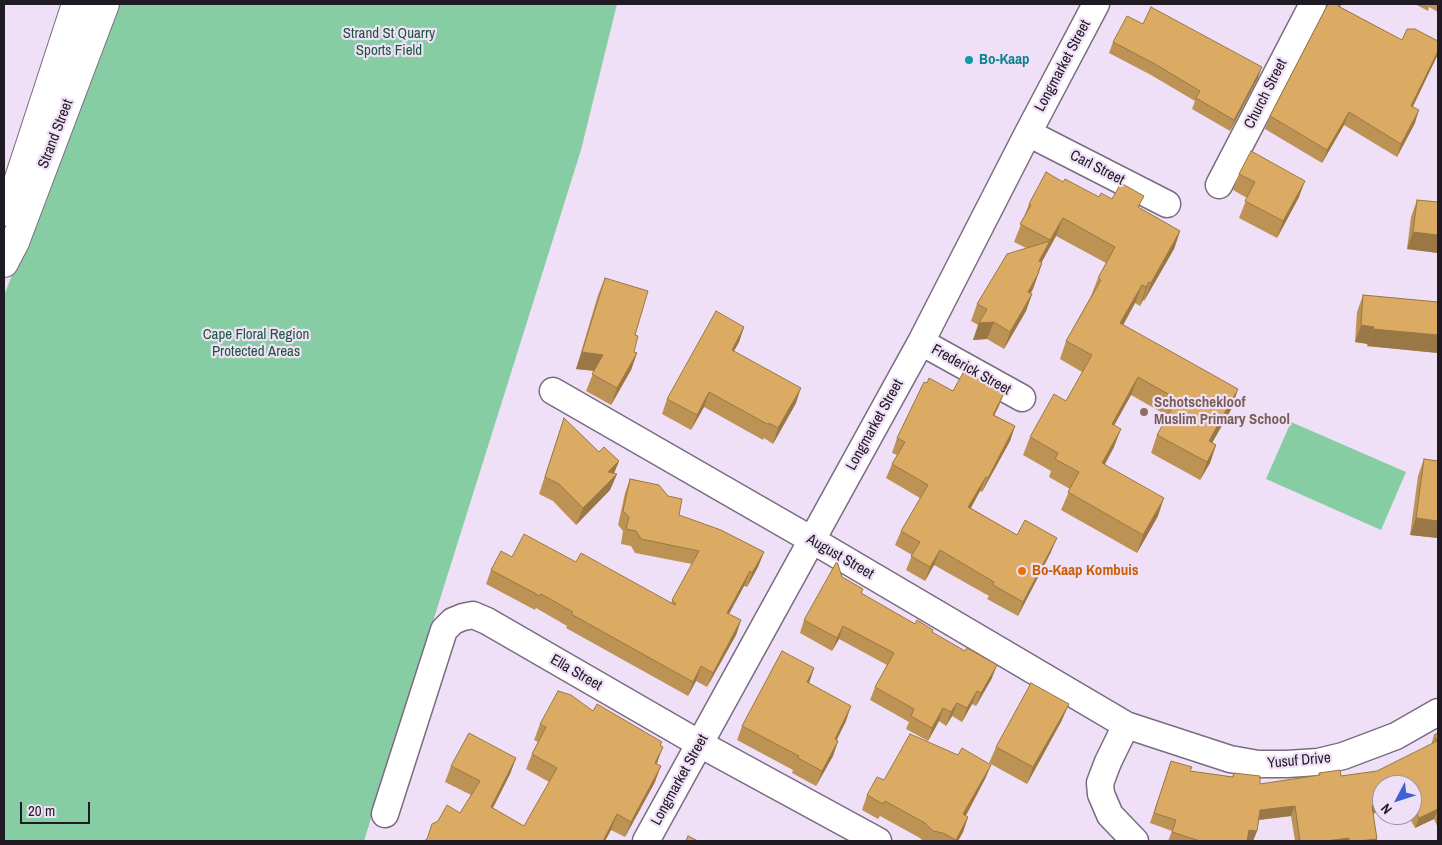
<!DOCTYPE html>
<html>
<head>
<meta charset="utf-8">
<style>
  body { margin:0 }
  #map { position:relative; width:1442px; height:845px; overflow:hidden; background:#f0e0f7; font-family:"Archivo Narrow",sans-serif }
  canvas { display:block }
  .frame { position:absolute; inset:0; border:5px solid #201a23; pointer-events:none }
  .north { position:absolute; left:1372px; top:775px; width:50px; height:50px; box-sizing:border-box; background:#f0e0f7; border:1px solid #9d91a2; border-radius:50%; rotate:230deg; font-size:14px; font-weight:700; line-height:20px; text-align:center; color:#201a23 }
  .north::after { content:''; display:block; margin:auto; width:18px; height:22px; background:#3c63d4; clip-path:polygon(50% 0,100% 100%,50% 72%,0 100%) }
  .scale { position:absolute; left:20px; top:802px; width:70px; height:22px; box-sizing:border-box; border:2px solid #201a23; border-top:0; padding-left:6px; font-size:15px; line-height:18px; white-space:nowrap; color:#201a23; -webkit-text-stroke:4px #f0e0f7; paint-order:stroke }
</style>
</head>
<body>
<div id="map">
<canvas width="1442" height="845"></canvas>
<div class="frame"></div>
<div class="north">N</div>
<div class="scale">20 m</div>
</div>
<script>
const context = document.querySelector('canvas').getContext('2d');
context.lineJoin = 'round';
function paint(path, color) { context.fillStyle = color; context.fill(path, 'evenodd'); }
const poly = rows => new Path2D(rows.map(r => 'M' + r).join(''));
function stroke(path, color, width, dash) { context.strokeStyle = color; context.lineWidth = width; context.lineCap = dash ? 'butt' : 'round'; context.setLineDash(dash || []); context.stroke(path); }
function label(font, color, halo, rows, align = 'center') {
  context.font = font + ' "Archivo Narrow",sans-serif'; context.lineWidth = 4.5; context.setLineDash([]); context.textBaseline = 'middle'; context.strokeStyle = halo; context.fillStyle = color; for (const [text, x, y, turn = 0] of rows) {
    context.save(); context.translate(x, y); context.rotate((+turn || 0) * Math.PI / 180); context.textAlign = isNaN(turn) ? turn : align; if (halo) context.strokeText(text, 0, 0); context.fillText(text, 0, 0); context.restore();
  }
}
paint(poly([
  [113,4,617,4,581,150,364,841,4,841,4,296,97,52],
  [1291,422,1406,472,1381,530,1266,479]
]), '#86cda4');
const minor = poly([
  [1028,133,1167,204],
  [1219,185,1313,4],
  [921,342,1022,398],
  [553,391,812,540,1126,725,1230,759,1258,764,1287,764,1318,762,1343,756,1396,736,1438,712],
  [1126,725,1108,762,1100,783,1101,794,1110,815,1135,841],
  [385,814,444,630,453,621,463,617,473,615,487,621,700,744,878,841],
  [646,841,921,342,1028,133,1096,4]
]);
const tertiary = poly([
  [8,212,76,4],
  [4,263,15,242,105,4]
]);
stroke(minor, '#7a6c80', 29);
stroke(tertiary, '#7a6c80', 30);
stroke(minor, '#fff', 26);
stroke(tertiary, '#fff', 28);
paint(poly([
  [1328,4,1342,4,1340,7,1402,40,1438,41,1438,54,1437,56,1413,106,1415,123,1397,157,1344,125,1322,163,1265,129,1270,116],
  [1415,4,1438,4,1438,12,1429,7,1428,11],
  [1143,24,1258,78,1230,131,1192,109,1195,101,1151,75,1109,53,1113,42],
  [1239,174,1299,197,1277,238,1239,218,1247,198,1233,190],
  [1063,182,1099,197,1112,199,1140,208,1180,231,1174,249,1144,301,1143,300,1140,306,1135,303,1123,325,1232,408,1212,442,1216,445,1210,463,1200,480,1151,453,1157,435,1168,416,1131,395,1114,425,1114,447,1105,464,1158,516,1137,553,1061,510,1070,489,1049,477,1051,471,1023,455,1030,437,1066,401,1082,372,1060,359,1066,341,1091,296,1098,278,1106,263,1056,236,1041,263,1042,263,1033,289,1030,294,1032,294,1026,311,1004,349,987,339,973,340,978,325,971,321,977,304,1026,248,1014,242,1029,204],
  [1417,200,1438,202,1438,253,1407,249,1411,217],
  [605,278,634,352,637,353,631,370,611,405,586,391,594,371,576,369,598,295],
  [1363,295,1438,302,1438,353,1367,346,1368,344,1355,342,1357,312],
  [744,327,739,342,734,351,796,403,773,444,764,438,763,440,704,407,691,430,662,414,667,399],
  [953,391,1004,393,998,408,994,415,1015,426,1010,441,982,492,980,491,971,508,1017,535,1051,552,1018,616,987,599,989,596,934,565,925,581,906,570,912,555,895,545,901,531,920,498,886,478,892,464,897,455,892,453,897,438],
  [564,418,599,452,619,461,614,473,617,474,610,490,576,525,553,501,539,494],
  [1424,459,1438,461,1438,538,1410,535,1418,476],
  [630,479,679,515,764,552,758,567,747,587,744,586,729,614,741,620,736,635,707,687,696,681,688,696,566,628,567,626,536,608,535,610,486,584,491,570,512,557,576,562,671,603,692,564,635,553,631,546,621,544,623,531,618,525,625,493],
  [842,577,862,594,915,624,932,632,992,678,976,706,972,704,962,722,952,716,946,726,939,721,928,741,906,729,909,722,870,700,875,687,887,665,839,639,832,651,800,633,804,620],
  [814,668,809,683,846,721,836,740,838,741,833,756,816,786,792,773,793,770,737,740,742,726],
  [593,711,661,745,657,764,655,782,625,837,611,830,605,841,424,841,460,813,471,795,445,782,451,766,516,758,510,774,493,808,524,826,549,782,526,769,532,754,538,742,534,740,540,724],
  [1062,720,1027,784,989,763,996,747],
  [1438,733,1438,825,1437,826,1434,819,1415,828,1408,815,1412,815,1412,785,1382,785,1382,810,1373,814,1377,839,1376,841,1295,841,1291,816,1259,820,1257,831,1253,841,1247,840,1247,841,1168,841,1172,831,1150,823,1171,761,1190,771,1232,777,1234,773,1260,784,1318,775,1319,773,1341,776,1377,771,1431,745,1434,735],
  [991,765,985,779,966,816,968,817,963,832,958,841,923,841,920,838,880,816,878,819,862,810,867,795,884,780]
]), '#bc9355');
paint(poly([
  [1438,51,1438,54,1407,119,1411,106],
  [1262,67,1258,78,1230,131,1234,120],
  [1419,110,1415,123,1397,157,1401,144],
  [1349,112,1344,125,1322,163,1327,150],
  [1305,181,1299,197,1277,238,1283,221],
  [1063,218,1056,236,1033,278,1039,261],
  [1180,231,1174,249,1144,301,1151,283],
  [1413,232,1438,235,1438,253,1407,249],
  [1042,263,1033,289,1022,309,1028,292],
  [1149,282,1143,300,1140,306,1146,287],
  [1142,285,1135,303,1114,342,1120,323],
  [1032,294,1026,311,1004,349,1010,332],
  [994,322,987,339,973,340,979,323],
  [1361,325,1374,327,1368,344,1355,342],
  [744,327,739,342,726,365,732,350],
  [1373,329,1438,335,1438,353,1367,346],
  [582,352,603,355,597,371,576,369],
  [637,353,631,370,611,405,617,388],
  [1138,377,1131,395,1105,442,1112,424],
  [801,388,796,403,773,444,778,428],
  [1238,389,1232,408,1203,459,1209,441],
  [709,392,704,407,691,430,697,415],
  [1004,393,998,408,987,429,993,415],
  [1015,426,1010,441,982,492,988,478],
  [1121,429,1114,447,1096,481,1102,463],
  [1216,445,1210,463,1200,480,1207,462],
  [619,461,612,478,608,472],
  [617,474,610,490,576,525,583,508],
  [986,477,980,491,963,522,968,507],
  [1164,498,1158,516,1137,553,1143,535],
  [1416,518,1438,521,1438,538,1410,535],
  [1057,538,1051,552,1018,616,1023,602],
  [940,550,934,565,925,581,930,567],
  [764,552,758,567,747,587,752,573],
  [750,571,744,586,722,627,727,613],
  [741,620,736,635,707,687,713,673],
  [843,626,839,639,832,651,837,638],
  [997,665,992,678,976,706,981,693],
  [701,666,696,681,688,696,693,682],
  [814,668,809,683,807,682],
  [977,691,972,704,962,722,967,708],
  [957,703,952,716,946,726,951,712],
  [1069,704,1062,720,1027,784,1033,767],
  [851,706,846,721,830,754,835,739],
  [943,708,939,721,928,741,932,728],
  [838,741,833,756,816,786,822,771],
  [663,747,657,763,649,779,655,763],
  [516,758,510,774,485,823,491,807],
  [991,765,985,779,958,829,963,814],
  [661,766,655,782,625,837,631,822],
  [1382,801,1382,810,1368,816,1372,806],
  [1295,806,1291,816,1257,820,1260,810],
  [1438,809,1434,819,1415,828,1419,818],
  [617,814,611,830,605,841,603,841],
  [968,817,963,832,958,841,955,841],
  [1249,830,1257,831,1253,841,1245,840],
  [1349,838,1348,841,1326,841],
  [1377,839,1376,841,1358,841]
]), '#997845');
const building = poly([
  [1328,4,1339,4,1338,6,1402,40,1407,29,1415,29,1438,41,1438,51,1411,106,1419,110,1401,144,1349,112,1327,150,1270,116,1328,4],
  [1151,7,1262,67,1234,120,1196,98,1200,91,1155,64,1113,42,1127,16,1143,24,1151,7],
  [1251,151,1305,181,1283,221,1245,201,1255,182,1239,174,1251,151],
  [1046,172,1063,182,1065,179,1099,197,1101,193,1112,199,1121,183,1144,196,1138,207,1180,231,1151,283,1149,282,1146,287,1142,285,1120,323,1238,389,1209,441,1216,445,1207,462,1157,435,1177,399,1138,377,1112,424,1121,429,1102,463,1164,498,1143,535,1068,492,1079,472,1055,459,1058,453,1030,437,1054,394,1066,401,1092,355,1066,341,1101,280,1098,278,1115,247,1063,218,1050,240,1020,224,1031,205,1029,204,1046,172],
  [1417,200,1438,202,1438,235,1413,232,1417,200],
  [1050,241,1039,261,1042,263,1038,272,1039,272,1028,292,1032,294,1010,332,994,322,979,323,987,309,977,304,1007,254,1050,241],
  [605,278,648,291,635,335,638,336,634,352,637,353,617,388,592,374,603,355,582,352,605,278],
  [1363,295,1438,302,1438,335,1373,329,1374,327,1361,325,1363,295],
  [716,311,744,327,732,350,801,388,778,428,769,423,769,425,709,392,697,415,667,399,716,311],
  [964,371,1004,393,993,415,1015,426,988,478,986,477,968,507,1017,535,1025,520,1057,538,1023,602,993,585,994,582,940,550,930,567,911,556,920,542,901,531,928,485,892,464,905,442,897,438,924,382,927,383,929,378,953,391,964,371],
  [564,418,599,452,604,447,619,461,608,472,617,474,583,508,559,484,545,477,564,418],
  [1424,459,1438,461,1438,521,1416,518,1424,459],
  [630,479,659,485,668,496,682,499,679,515,721,530,764,552,752,573,750,571,727,613,741,620,713,673,701,666,693,682,571,614,573,612,541,594,540,596,491,570,501,551,512,557,524,534,576,562,581,553,675,605,676,604,672,600,699,551,641,539,636,531,626,529,629,517,623,511,630,479],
  [837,561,842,577,863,589,861,593,915,624,917,620,933,630,932,632,965,651,967,648,997,665,981,693,977,691,967,708,957,703,951,712,943,708,932,728,911,716,914,709,875,687,894,653,843,626,837,638,804,620,837,561],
  [782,651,814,668,807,682,851,706,835,739,838,741,822,771,798,758,799,756,742,726,782,651],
  [1031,683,1069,704,1033,767,996,747,1031,683],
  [558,691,571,695,593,711,597,704,662,742,660,745,663,747,655,763,661,766,631,822,617,814,603,841,424,841,427,839,432,824,438,821,447,805,460,813,480,781,451,766,469,733,516,758,491,807,524,826,557,768,532,754,546,727,540,724,558,691],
  [1438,733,1438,809,1419,818,1412,804,1412,785,1382,785,1382,801,1372,806,1377,839,1358,841,1349,841,1349,838,1326,841,1300,841,1295,806,1260,810,1257,831,1249,830,1247,841,1200,841,1172,832,1176,820,1154,813,1171,761,1192,767,1190,771,1233,777,1234,773,1260,776,1260,784,1320,775,1319,773,1340,770,1341,776,1377,771,1437,741,1434,735,1438,733],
  [910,734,958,755,962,748,991,765,963,814,968,817,956,840,943,833,933,831,925,823,885,801,883,804,867,795,877,777,884,780,910,734],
  [688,836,698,841,686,841,688,836]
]);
paint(building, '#dbab63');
stroke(building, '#997845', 1);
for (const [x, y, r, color] of [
  [969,60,5,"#0f9aa8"],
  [1144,412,5,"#8d6e63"],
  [1022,571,5,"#e8710a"]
]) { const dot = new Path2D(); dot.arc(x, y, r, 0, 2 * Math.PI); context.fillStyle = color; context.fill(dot); stroke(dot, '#f0e0f7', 2); }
label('15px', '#195839', '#f0e0f7', [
  ["Strand St Quarry",389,34],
  ["Sports Field",389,51],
  ["Cape Floral Region",256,335],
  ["Protected Areas",256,352]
]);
label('bold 15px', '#0d838f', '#f0e0f7', [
  ["Bo-Kaap",979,60]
], 'left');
label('15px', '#201a23', '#f0e0f7', [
  ["Longmarket Street",1063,66,-62],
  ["Church Street",1266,94,-63],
  ["Strand Street",56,134,-69],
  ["Carl Street",1097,168,27],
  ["Frederick Street",971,370,29],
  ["Longmarket Street",875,425,-61],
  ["August Street",840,557,30],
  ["Ella Street",576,673,30],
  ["Yusuf Drive",1299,761,-5],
  ["Longmarket Street",680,780,-61]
]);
label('bold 15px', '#785e54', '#f0e0f7', [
  ["Schotschekloof",1154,403],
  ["Muslim Primary School",1154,420]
], 'left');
label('bold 15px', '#c56008', '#f0e0f7', [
  ["Bo-Kaap Kombuis",1032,571]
], 'left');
</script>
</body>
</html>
